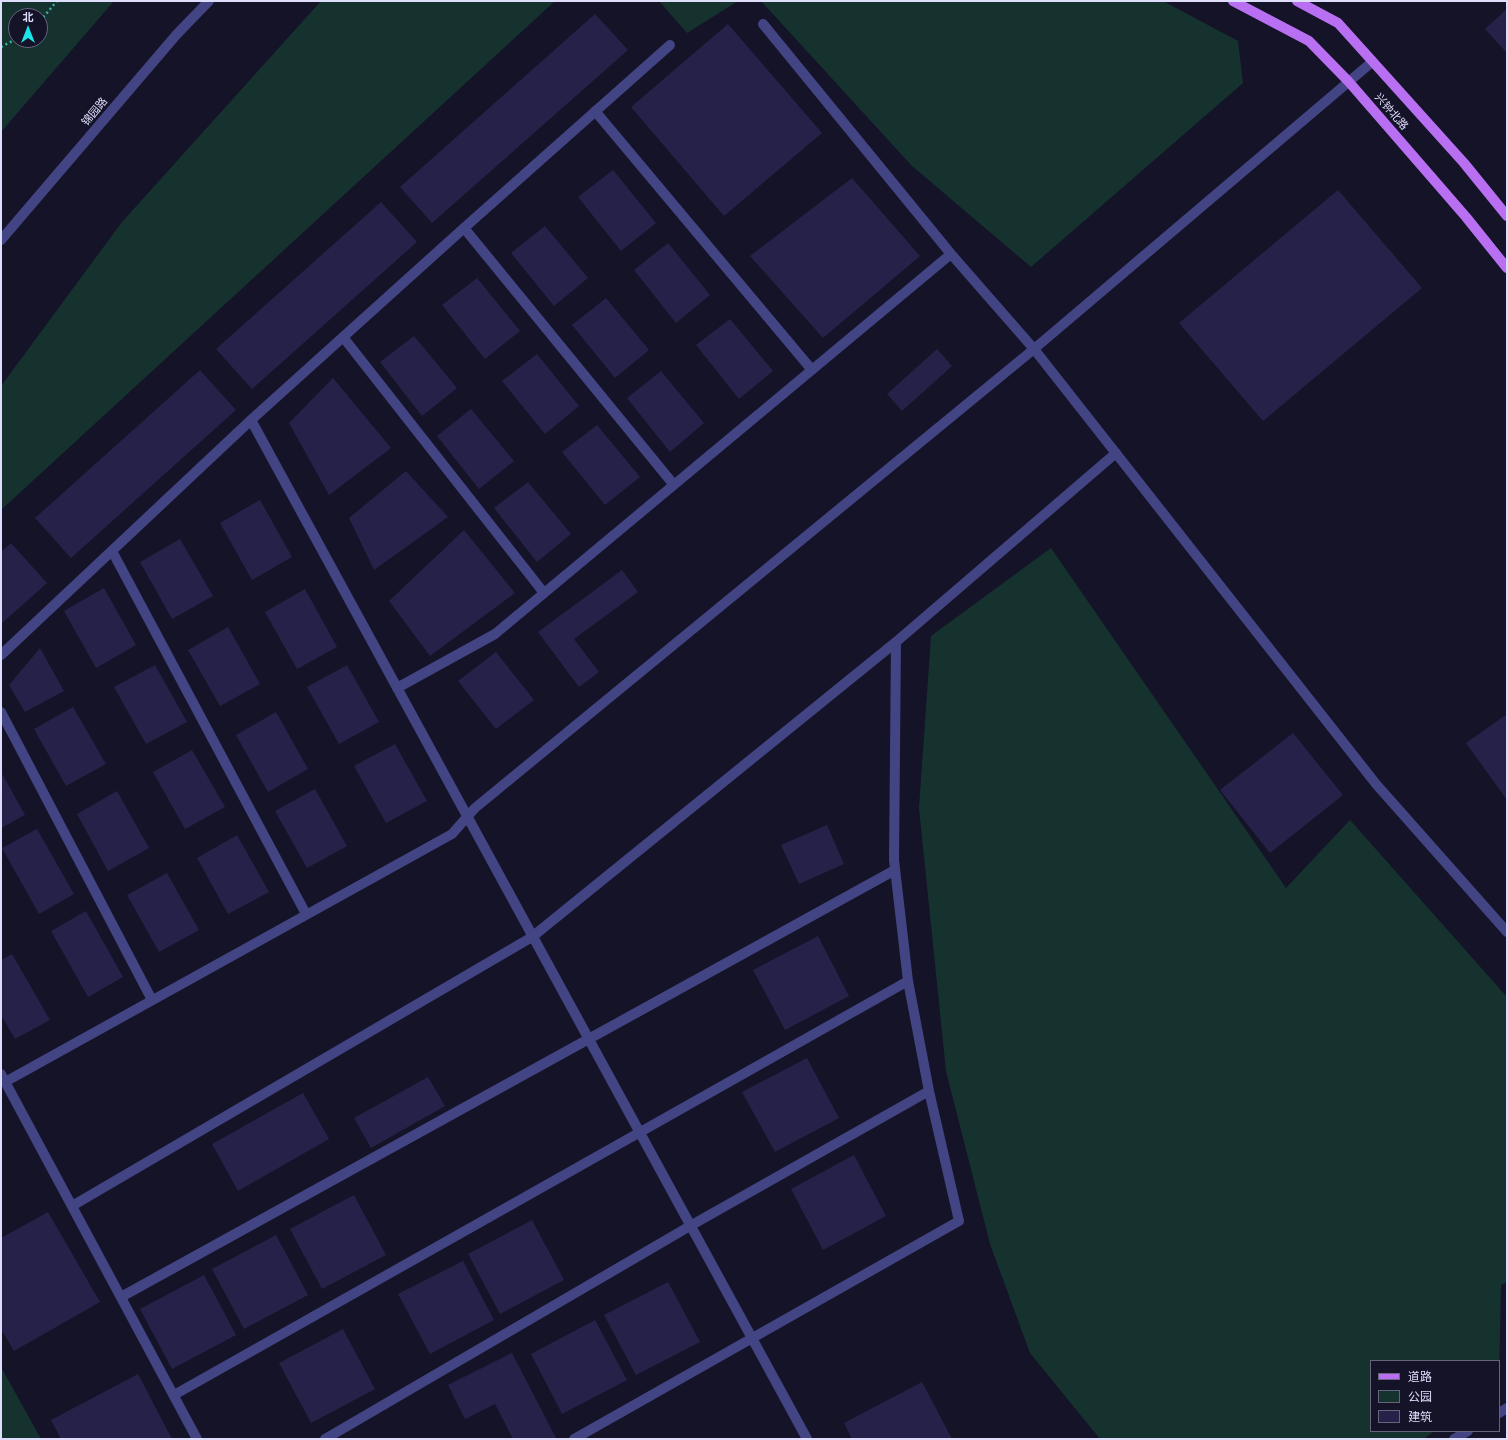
<!DOCTYPE html>
<html>
<head>
<meta charset="utf-8">
<style>
  body { margin:0 }
  #map { position:relative; width:1508px; height:1440px; overflow:hidden; background:#151328; font-family:"Space Grotesk","Noto Sans SC",sans-serif }
  canvas { display:block }
  .frame { position:absolute; inset:0; border:2px solid #dfddfc; pointer-events:none }
  .legend { position:absolute; left:1370px; top:1360px; width:130px; height:72px; box-sizing:border-box; background:#151328; border:1px solid #66647d; margin:0; padding:5px 7px; list-style:none; font-size:12px; color:#dfddfc }
  .legend li { display:flex; align-items:center; gap:8px; height:20px }
  .legend b { width:20px; border:1px solid #66647d }
  .north { position:absolute; left:8px; top:8px; width:40px; height:40px; box-sizing:border-box; background:#151328; border:1px solid #66647d; border-radius:50%; rotate:0deg; font-size:11px; font-weight:700; line-height:16px; text-align:center; color:#dfddfc }
  .north::after { content:''; display:block; margin:auto; width:14px; height:18px; background:#1be3ea; clip-path:polygon(50% 0,100% 100%,50% 72%,0 100%) }
</style>
</head>
<body>
<div id="map">
<canvas width="1508" height="1440"></canvas>
<div class="frame"></div>
<ul class="legend">
<li><b style="height:5px;background:#b86ff2"></b>道路</li>
<li><b style="height:11px;background:#16322f"></b>公园</li>
<li><b style="height:11px;background:#262148"></b>建筑</li>
</ul>
<div class="north">北</div>
</div>
<script>
const context = document.querySelector('canvas').getContext('2d');
context.lineJoin = 'round';
function paint(path, color) { context.fillStyle = color; context.fill(path, 'evenodd'); }
const poly = rows => new Path2D(rows.map(r => 'M' + r).join(''));
function stroke(path, color, width, dash) { context.strokeStyle = color; context.lineWidth = width; context.lineCap = dash ? 'butt' : 'round'; context.setLineDash(dash || []); context.stroke(path); }
function label(font, color, halo, rows, align = 'center') {
  context.font = font + ' "Space Grotesk","Noto Sans SC",sans-serif'; context.lineWidth = 3; context.setLineDash([]); context.textBaseline = 'middle'; context.strokeStyle = halo; context.fillStyle = color; for (const [text, x, y, turn = 0] of rows) {
    context.save(); context.translate(x, y); context.rotate((+turn || 0) * Math.PI / 180); context.textAlign = isNaN(turn) ? turn : align; if (halo) context.strokeText(text, 0, 0); context.fillText(text, 0, 0); context.restore();
  }
}
paint(poly([
  [1,1,114,1,1,132],
  [16,16,40,16,40,40,16,40],
  [321,1,555,1,1,510,1,386,122,222],
  [659,1,738,1,687,33],
  [761,1,1163,1,1238,41,1243,83,1031,267,912,166],
  [1051,548,1286,888,1350,820,1507,997,1507,1282,1501,1285,1499,1380,1499,1361,1371,1361,1371,1431,1434,1431,1424,1439,1100,1439,1030,1353,990,1244,946,1071,919,808,931,636],
  [1,1367,41,1439,1,1439]
]), '#16322f');
paint(poly([
  [1507,9,1507,53,1485,29],
  [595,14,628,50,432,223,400,187],
  [728,24,822,133,724,216,631,107],
  [613,170,656,223,621,251,578,197],
  [852,178,920,256,823,338,750,256],
  [1338,190,1422,288,1263,421,1179,323],
  [381,202,417,242,252,389,216,349],
  [545,226,588,278,554,306,511,253],
  [668,243,710,295,676,323,634,270],
  [477,278,520,331,485,359,442,305],
  [606,298,649,350,615,378,572,325],
  [730,319,773,371,739,399,696,345],
  [414,336,457,388,422,416,380,362],
  [937,349,952,366,902,411,887,394],
  [537,354,579,406,545,434,502,381],
  [200,370,236,410,71,558,35,518],
  [661,371,704,423,670,452,627,398],
  [333,378,391,448,329,495,289,423],
  [471,409,514,461,479,489,437,436],
  [597,425,640,477,605,505,562,452],
  [406,471,448,517,374,570,349,518],
  [528,482,571,534,537,562,494,508],
  [260,500,292,557,252,580,220,523],
  [464,530,515,593,430,656,389,601],
  [180,539,213,596,172,619,140,562],
  [11,543,47,583,1,624,1,552],
  [622,570,638,592,574,639,599,672,579,687,538,632],
  [104,588,136,645,96,668,64,611],
  [305,589,337,647,297,669,265,612],
  [228,627,260,684,220,706,188,650],
  [40,648,64,691,25,712,9,685],
  [496,652,534,700,496,729,458,681],
  [155,665,187,722,146,744,114,687],
  [347,665,379,722,339,744,307,687],
  [73,707,106,764,66,786,34,729],
  [276,712,308,769,268,792,236,735],
  [1507,714,1507,800,1466,743],
  [1293,733,1343,795,1270,853,1220,790],
  [395,744,427,801,386,823,354,766],
  [192,750,225,807,185,829,153,772],
  [1,772,25,815,1,828],
  [315,789,347,846,307,868,275,811],
  [117,791,149,848,108,871,77,814],
  [827,825,844,864,799,884,781,845],
  [37,829,74,894,39,914,2,848],
  [237,835,269,892,228,914,197,858],
  [167,873,199,930,159,952,127,895],
  [86,911,123,977,88,997,51,931],
  [818,936,849,996,785,1030,753,970],
  [12,954,50,1020,15,1039,1,1015,1,960],
  [807,1058,839,1118,775,1152,742,1092],
  [428,1077,445,1106,371,1148,354,1118],
  [303,1093,329,1139,238,1191,212,1144],
  [854,1155,886,1216,823,1250,791,1189],
  [354,1195,386,1255,322,1289,290,1229],
  [48,1212,100,1302,14,1351,1,1329,1,1238],
  [532,1220,564,1280,500,1314,468,1254],
  [276,1235,308,1295,244,1329,212,1269],
  [463,1261,494,1320,430,1354,398,1294],
  [204,1275,236,1335,172,1369,140,1309],
  [668,1282,700,1342,636,1375,604,1315],
  [595,1320,627,1380,562,1414,531,1354],
  [343,1329,375,1389,311,1423,279,1363],
  [512,1353,556,1438,553,1439,513,1439,495,1404,465,1419,448,1385],
  [138,1374,172,1439,61,1439,51,1420],
  [922,1382,952,1439,852,1439,844,1423]
]), '#262148');
stroke(poly([
  [40,21,57,1],
  [1,47,16,39]
]), '#3cb1a3', 2.5, [2, 3]);
stroke(poly([
  [763,24,951,254,1034,349,1376,784,1507,932],
  [595,111,812,370],
  [464,228,674,485],
  [1,240,177,34,209,1],
  [343,337,544,593],
  [251,420,807,1439],
  [112,551,306,914],
  [1,655,251,420,464,228,670,45],
  [397,688,495,634,951,254],
  [1,712,152,1000],
  [1,1074,197,1439],
  [5,1082,452,834,475,808,1034,349,1372,62],
  [72,1206,532,937,896,642],
  [121,1297,895,870],
  [174,1395,908,981],
  [1499,1413,1507,1408],
  [325,1439,690,1226,929,1091],
  [574,1439,959,1221,929,1091,908,981,894,860,896,642,1116,453],
  [1454,1439,1468,1431]
]), '#424483', 10);
stroke(poly([
  [1233,1,1309,41,1349,82,1466,217,1507,268],
  [1297,1,1338,23,1464,163,1507,216]
]), '#b86ff2', 10);
label('11px', '#dfddfc', '#151328', [
  ["锦园路",95,112,-50],
  ["兴钟北路",1391,112,49]
]);
</script>
</body>
</html>
